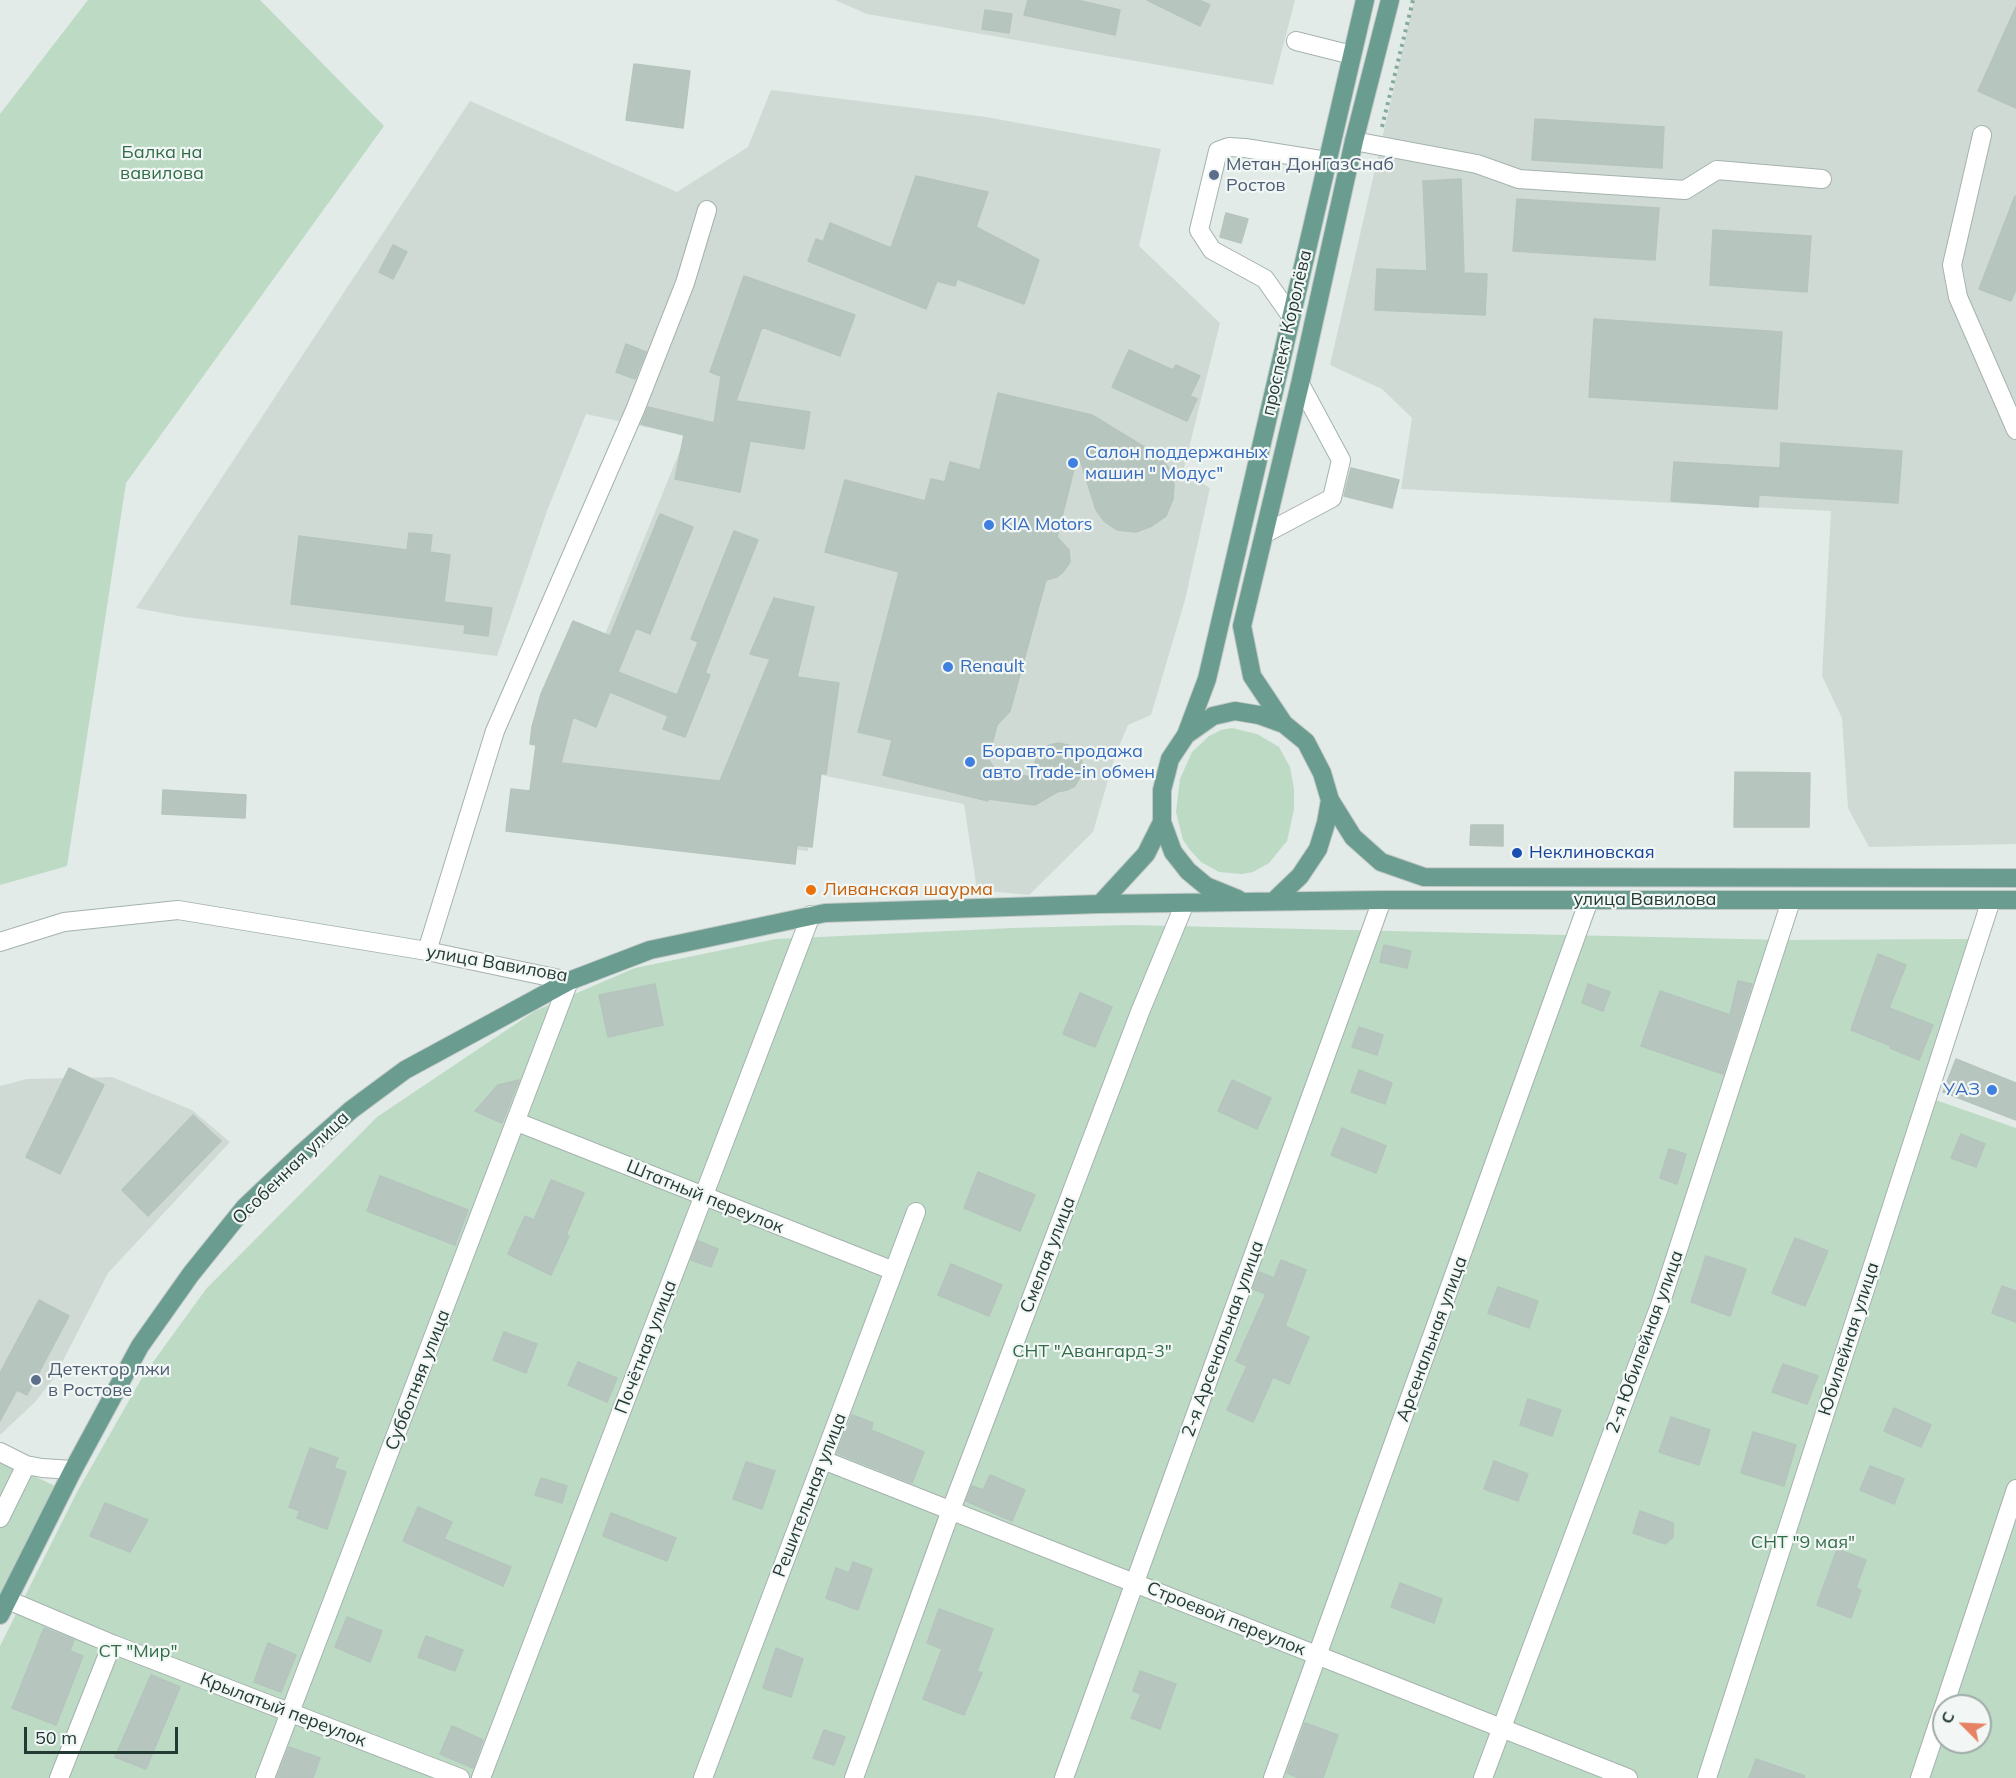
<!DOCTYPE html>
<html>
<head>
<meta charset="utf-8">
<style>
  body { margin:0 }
  #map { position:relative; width:2016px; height:1778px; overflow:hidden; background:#e2ebe7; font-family:Mulish,sans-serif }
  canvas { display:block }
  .north { position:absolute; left:1932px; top:1694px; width:60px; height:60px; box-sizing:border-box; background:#f2f7f5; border:2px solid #9faba8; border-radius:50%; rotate:294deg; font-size:16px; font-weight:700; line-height:24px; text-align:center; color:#233a34 }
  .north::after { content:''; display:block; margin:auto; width:21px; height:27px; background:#e68365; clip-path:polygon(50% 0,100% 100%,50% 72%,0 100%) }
  .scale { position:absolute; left:24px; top:1727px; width:154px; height:27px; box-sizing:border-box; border:3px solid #233a34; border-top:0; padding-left:8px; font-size:18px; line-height:21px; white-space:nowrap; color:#233a34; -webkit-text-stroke:4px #f2f7f5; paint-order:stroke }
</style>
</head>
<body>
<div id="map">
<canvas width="2016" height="1778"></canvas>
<div class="north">С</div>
<div class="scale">50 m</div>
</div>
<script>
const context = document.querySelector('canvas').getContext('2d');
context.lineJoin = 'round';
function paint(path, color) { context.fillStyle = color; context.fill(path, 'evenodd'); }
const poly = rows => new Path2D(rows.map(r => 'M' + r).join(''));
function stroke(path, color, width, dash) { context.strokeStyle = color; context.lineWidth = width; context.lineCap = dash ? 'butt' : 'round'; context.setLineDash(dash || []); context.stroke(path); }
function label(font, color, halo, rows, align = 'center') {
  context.font = font + ' Mulish,sans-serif'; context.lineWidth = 4.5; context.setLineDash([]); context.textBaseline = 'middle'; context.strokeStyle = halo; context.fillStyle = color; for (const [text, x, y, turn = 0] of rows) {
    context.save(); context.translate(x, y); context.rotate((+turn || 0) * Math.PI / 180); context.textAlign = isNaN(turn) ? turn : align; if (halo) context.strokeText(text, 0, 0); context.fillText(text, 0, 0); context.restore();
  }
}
paint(poly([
  [835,0,1295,0,1273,85,867,14],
  [1414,0,2016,0,2016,844,1869,847,1848,808,1842,718,1822,676,1831,511,1401,489,1412,418,1382,389,1330,365],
  [771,90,986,117,1161,149,1139,246,1220,323,1183,472,1210,488,1185,600,1151,715,1128,725,1115,756,1093,832,1029,895,977,890,964,804,816,774,808,851,534,817,561,742,686,436,586,414,547,511,497,656,184,617,136,608,470,101,677,192,748,147],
  [112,1077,192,1110,230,1142,108,1273,54,1378,35,1402,0,1435,0,1086,27,1079]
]), '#d0dad5');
paint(poly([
  [88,0,260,0,384,126,126,483,67,866,0,885,0,114],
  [1232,728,1257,734,1279,747,1290,767,1294,789,1294,809,1287,841,1269,863,1253,872,1242,874,1219,872,1201,862,1190,850,1183,840,1176,812,1180,779,1192,752,1209,736,1221,730],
  [1129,925,1784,940,1972,939,1924,1096,2016,1128,2016,1778,0,1778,0,1646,77,1492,143,1376,206,1289,377,1117,535,1011,635,968,776,939,1013,928],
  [1944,1706,1980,1706,1980,1742,1944,1742],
  [0,1460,57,1487,0,1601]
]), '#bcdac4');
const building = poly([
  [1028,0,1077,0,1120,10,1115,35,1024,15,1028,0],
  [1147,0,1199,0,1210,5,1200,26,1147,0],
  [2016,7,2016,108,1978,91,2016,7],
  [985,10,1012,14,1009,33,982,29,985,10],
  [634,64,690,71,683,128,626,120,634,64],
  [1535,119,1664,127,1662,168,1532,160,1535,119],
  [916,176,988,192,976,227,1039,260,1024,304,957,279,955,286,937,281,926,309,808,261,816,239,823,242,830,223,891,248,916,176],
  [1461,179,1464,273,1487,274,1485,315,1375,310,1377,269,1427,271,1423,181,1461,179],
  [2015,196,2016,289,2011,301,1979,289,2015,196],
  [1517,199,1659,208,1655,260,1513,251,1517,199],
  [1226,213,1248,219,1241,243,1220,237,1226,213],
  [1713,230,1811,236,1807,292,1710,285,1713,230],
  [393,245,407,252,393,279,379,272,393,245],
  [744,276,855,315,840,356,762,327,736,401,810,412,804,449,750,441,740,492,675,479,684,435,641,424,648,407,714,423,721,376,710,372,744,276],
  [1594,319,1782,332,1777,409,1589,397,1594,319],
  [626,344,646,352,635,379,616,372,626,344],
  [1129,350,1173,370,1176,365,1200,376,1190,396,1197,399,1187,421,1112,387,1129,350],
  [998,393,1092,415,1159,456,1170,470,1174,484,1173,499,1166,516,1152,526,1136,532,1117,530,1105,522,1096,510,1078,453,1057,537,1069,550,1070,562,1063,572,1057,577,1046,580,1010,711,997,725,988,759,996,771,1032,777,1036,758,1041,750,1050,745,1058,743,1068,745,1074,748,1081,758,1083,767,1080,777,1075,786,1067,790,1057,792,1035,805,988,799,988,801,883,775,892,740,858,732,899,572,825,552,845,480,925,501,931,479,945,482,950,462,980,470,998,393],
  [1781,443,1902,451,1898,503,1759,495,1758,507,1671,501,1674,462,1780,468,1781,443],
  [1351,468,1399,480,1392,508,1344,496,1351,468],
  [660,514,693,527,650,634,636,628,618,672,677,695,698,642,691,639,734,531,758,540,705,673,710,675,685,737,663,729,668,716,610,692,596,727,573,717,561,763,720,781,770,659,750,654,774,598,814,607,797,677,839,683,826,774,821,773,812,847,797,845,795,864,506,831,511,789,530,791,536,745,530,744,532,727,541,694,573,621,610,636,660,514],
  [409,533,432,535,430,552,450,555,444,602,492,608,488,636,464,633,465,625,291,604,299,536,407,550,409,533],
  [1735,772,1810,773,1809,827,1734,827,1735,772],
  [163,790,246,795,245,818,162,814,163,790],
  [1471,825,1503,825,1503,846,1470,845,1471,825],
  [1384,945,1411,951,1407,968,1380,962,1384,945],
  [1878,954,1906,965,1889,1008,1933,1025,1919,1060,1890,1048,1891,1046,1851,1030,1878,954],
  [1738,981,1752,984,1723,1074,1641,1046,1660,991,1730,1015,1738,981],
  [655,984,663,1025,608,1037,599,995,655,984],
  [1588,984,1610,992,1603,1011,1582,1003,1588,984],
  [1080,993,1112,1007,1095,1047,1063,1034,1080,993],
  [1359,1027,1383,1035,1377,1055,1352,1047,1359,1027],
  [1956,1059,2016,1083,2016,1120,1943,1092,1956,1059],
  [69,1068,104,1085,60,1174,26,1157,69,1068],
  [1359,1070,1392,1083,1385,1104,1351,1092,1359,1070],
  [519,1080,502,1123,475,1111,498,1085,519,1080],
  [1232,1080,1271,1098,1257,1129,1218,1111,1232,1080],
  [193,1115,221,1141,148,1216,122,1190,193,1115],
  [1342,1128,1386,1146,1376,1173,1331,1155,1342,1128],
  [1961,1134,1985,1144,1976,1167,1951,1158,1961,1134],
  [1669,1149,1686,1154,1677,1184,1660,1178,1669,1149],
  [978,1172,1035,1195,1020,1231,964,1208,978,1172],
  [380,1176,468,1210,455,1245,367,1211,380,1176],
  [551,1180,584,1193,566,1235,569,1236,551,1275,508,1254,525,1216,534,1220,551,1180],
  [1795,1238,1828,1251,1805,1306,1772,1293,1795,1238],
  [698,1241,718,1249,711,1267,691,1260,698,1241],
  [1706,1256,1746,1269,1730,1316,1691,1302,1706,1256],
  [1281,1260,1306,1270,1285,1326,1309,1337,1289,1384,1273,1377,1253,1422,1227,1410,1247,1366,1236,1361,1266,1294,1253,1289,1259,1272,1274,1278,1281,1260],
  [951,1264,1002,1285,989,1316,938,1295,951,1264],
  [2002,1286,2016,1291,2016,1322,1992,1313,2002,1286],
  [1498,1287,1538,1301,1529,1328,1488,1313,1498,1287],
  [39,1300,69,1316,27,1395,17,1390,0,1421,0,1373,39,1300],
  [504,1332,537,1344,526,1373,493,1360,504,1332],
  [578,1362,617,1378,607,1402,568,1385,578,1362],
  [1783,1364,1818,1376,1807,1404,1772,1392,1783,1364],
  [1528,1399,1561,1410,1552,1436,1520,1425,1528,1399],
  [1894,1408,1931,1425,1921,1447,1884,1431,1894,1408],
  [852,1415,873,1423,871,1430,924,1452,912,1483,837,1453,852,1415],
  [1671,1417,1710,1430,1699,1465,1659,1452,1671,1417],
  [1753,1432,1796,1445,1784,1486,1741,1473,1753,1432],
  [310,1448,338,1458,334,1468,346,1472,327,1529,297,1518,300,1511,289,1507,310,1448],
  [1494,1461,1528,1474,1518,1501,1484,1489,1494,1461],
  [746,1462,775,1471,762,1509,733,1499,746,1462],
  [1870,1466,1904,1479,1894,1504,1860,1490,1870,1466],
  [990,1475,1025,1490,1012,1521,966,1501,972,1486,983,1490,990,1475],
  [541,1478,567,1486,562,1503,535,1495,541,1478],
  [105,1503,148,1520,130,1552,90,1536,105,1503],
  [418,1507,452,1522,444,1539,511,1567,503,1586,403,1541,418,1507],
  [1640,1511,1673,1523,1673,1537,1665,1544,1633,1533,1640,1511],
  [611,1513,676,1538,667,1561,603,1536,611,1513],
  [1837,1549,1866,1560,1856,1588,1861,1590,1851,1618,1817,1605,1837,1549],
  [853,1562,872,1569,858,1610,826,1598,836,1568,849,1573,853,1562],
  [1400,1583,1442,1599,1434,1623,1391,1607,1400,1583],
  [939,1609,993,1629,977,1671,982,1673,964,1715,923,1699,942,1649,927,1643,939,1609],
  [347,1617,382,1631,370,1662,335,1647,347,1617],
  [44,1628,74,1640,70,1651,83,1656,56,1725,12,1708,44,1628],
  [426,1636,463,1650,455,1671,418,1657,426,1636],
  [268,1643,296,1655,281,1692,254,1682,268,1643],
  [776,1648,803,1659,791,1697,763,1688,776,1648],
  [1140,1671,1176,1684,1160,1729,1131,1718,1141,1694,1133,1691,1140,1671],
  [151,1675,180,1687,146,1769,115,1757,151,1675],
  [1305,1723,1338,1735,1323,1778,1299,1778,1287,1773,1305,1723],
  [452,1726,483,1740,473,1768,440,1754,452,1726],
  [824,1730,845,1737,834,1765,813,1758,824,1730],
  [289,1747,320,1758,313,1778,277,1778,289,1747],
  [1756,1759,1805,1776,1804,1778,1749,1778,1756,1759]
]);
paint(building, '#b7c5bf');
stroke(building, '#b5c4bd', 1.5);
const minor = poly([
  [1296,41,1352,55],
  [1982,135,1952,265,1958,297,2016,430],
  [1354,141,1477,164,1519,179,1685,190,1717,170,1822,179],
  [1291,316,1265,279,1212,250,1199,230,1218,151,1229,147,1245,148,1327,161],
  [1264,534,1332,498,1341,460,1300,384],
  [0,942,64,922,178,910,427,951,569,981,265,1778],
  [427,951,495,731,635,410,685,283,707,210],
  [517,1122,894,1271],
  [0,1452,26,1465],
  [823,1460,1628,1778],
  [0,1518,26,1465,42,1468,73,1470],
  [8,1600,112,1644,460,1778],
  [1944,1706,2016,1489],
  [59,1778,112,1644],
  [481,1778,811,915],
  [703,1778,916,1212],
  [854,1778,951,1510,1140,1012,1185,903],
  [1064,1778,1382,900],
  [1273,1778,1589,900],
  [1483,1778,1659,1308,1791,901],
  [1707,1778,1991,900],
  [1920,1778,1944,1706]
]);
const major = poly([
  [1284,724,1252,676,1242,626,1300,384,1354,141,1390,0],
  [1186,735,1207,679,1365,0],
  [1238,899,1206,886,1188,871,1173,852,1162,822,1162,790,1170,759,1186,735,1213,716,1235,711,1259,715,1284,724,1306,742,1322,773,1330,800,1353,837,1381,862,1424,877,2016,878],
  [1274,901,1300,876,1318,849,1326,823,1330,800],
  [1100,904,1146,854,1162,822],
  [0,1615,73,1470,140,1346,191,1274,245,1207,301,1154,351,1110,405,1070,569,981,650,950,825,913,1100,904,1382,900,2016,900]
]);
stroke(minor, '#a5b2ae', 20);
stroke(major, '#c1c8c6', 20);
stroke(poly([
  [1382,127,1413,0]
]), '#85ab9f', 4, [3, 4.5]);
stroke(minor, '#fff', 18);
stroke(major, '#6a9c8f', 18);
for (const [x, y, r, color] of [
  [1214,175,6,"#5c6f8a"],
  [1073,463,6,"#3f7fe0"],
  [989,525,6,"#3f7fe0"],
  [948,667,6,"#3f7fe0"],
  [970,762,6,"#3f7fe0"],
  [1517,853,6,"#1a4fb4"],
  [811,890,6,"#e8710a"],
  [1992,1090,6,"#3f7fe0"],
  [36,1380,6,"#5c6f8a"]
]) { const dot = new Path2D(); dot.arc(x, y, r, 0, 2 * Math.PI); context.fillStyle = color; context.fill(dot); stroke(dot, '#f2f7f5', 2); }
label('18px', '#316d48', '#f2f7f5', [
  ["Балка на",162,153],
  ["вавилова",162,174],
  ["СНТ \"Авангард-3\"",1092,1352],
  ["СНТ \"9 мая\"",1803,1543],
  ["СТ \"Мир\"",138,1652]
]);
label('18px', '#4e5e75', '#f2f7f5', [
  ["Метан ДонГазСнаб",1226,165],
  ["Ростов",1226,186],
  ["Детектор лжи",48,1370],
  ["в Ростове",48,1391]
], 'left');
label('18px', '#233a34', '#f2f7f5', [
  ["проспект Королёва",1287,333,-77],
  ["улица Вавилова",1645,900],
  ["улица Вавилова",497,964,10],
  ["Особенная улица",291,1168,-44],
  ["Штатный переулок",705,1197,22],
  ["Смелая улица",1048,1255,-69],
  ["2-я Арсенальная улица",1223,1339,-70],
  ["Арсенальная улица",1432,1339,-70],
  ["Юбилейная улица",1849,1339,-72],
  ["2-я Юбилейная улица",1645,1342,-70],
  ["Почётная улица",646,1347,-69],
  ["Субботняя улица",418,1380,-69],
  ["Решительная улица",810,1495,-69],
  ["Строевой переулок",1226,1619,22],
  ["Крылатый переулок",283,1710,21]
]);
label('18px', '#366cbe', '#f2f7f5', [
  ["Салон поддержаных",1085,453],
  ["машин \" Модус\"",1085,474],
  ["KIA Motors",1001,525],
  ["Renault",960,667],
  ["Боравто-продажа",982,752],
  ["авто Trade-in обмен",982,773],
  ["УАЗ",1980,1090,"right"]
], 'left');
label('18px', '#164399', '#f2f7f5', [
  ["Неклиновская",1529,853]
], 'left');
label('18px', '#c56008', '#f2f7f5', [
  ["Ливанская шаурма",823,890]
], 'left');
</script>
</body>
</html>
